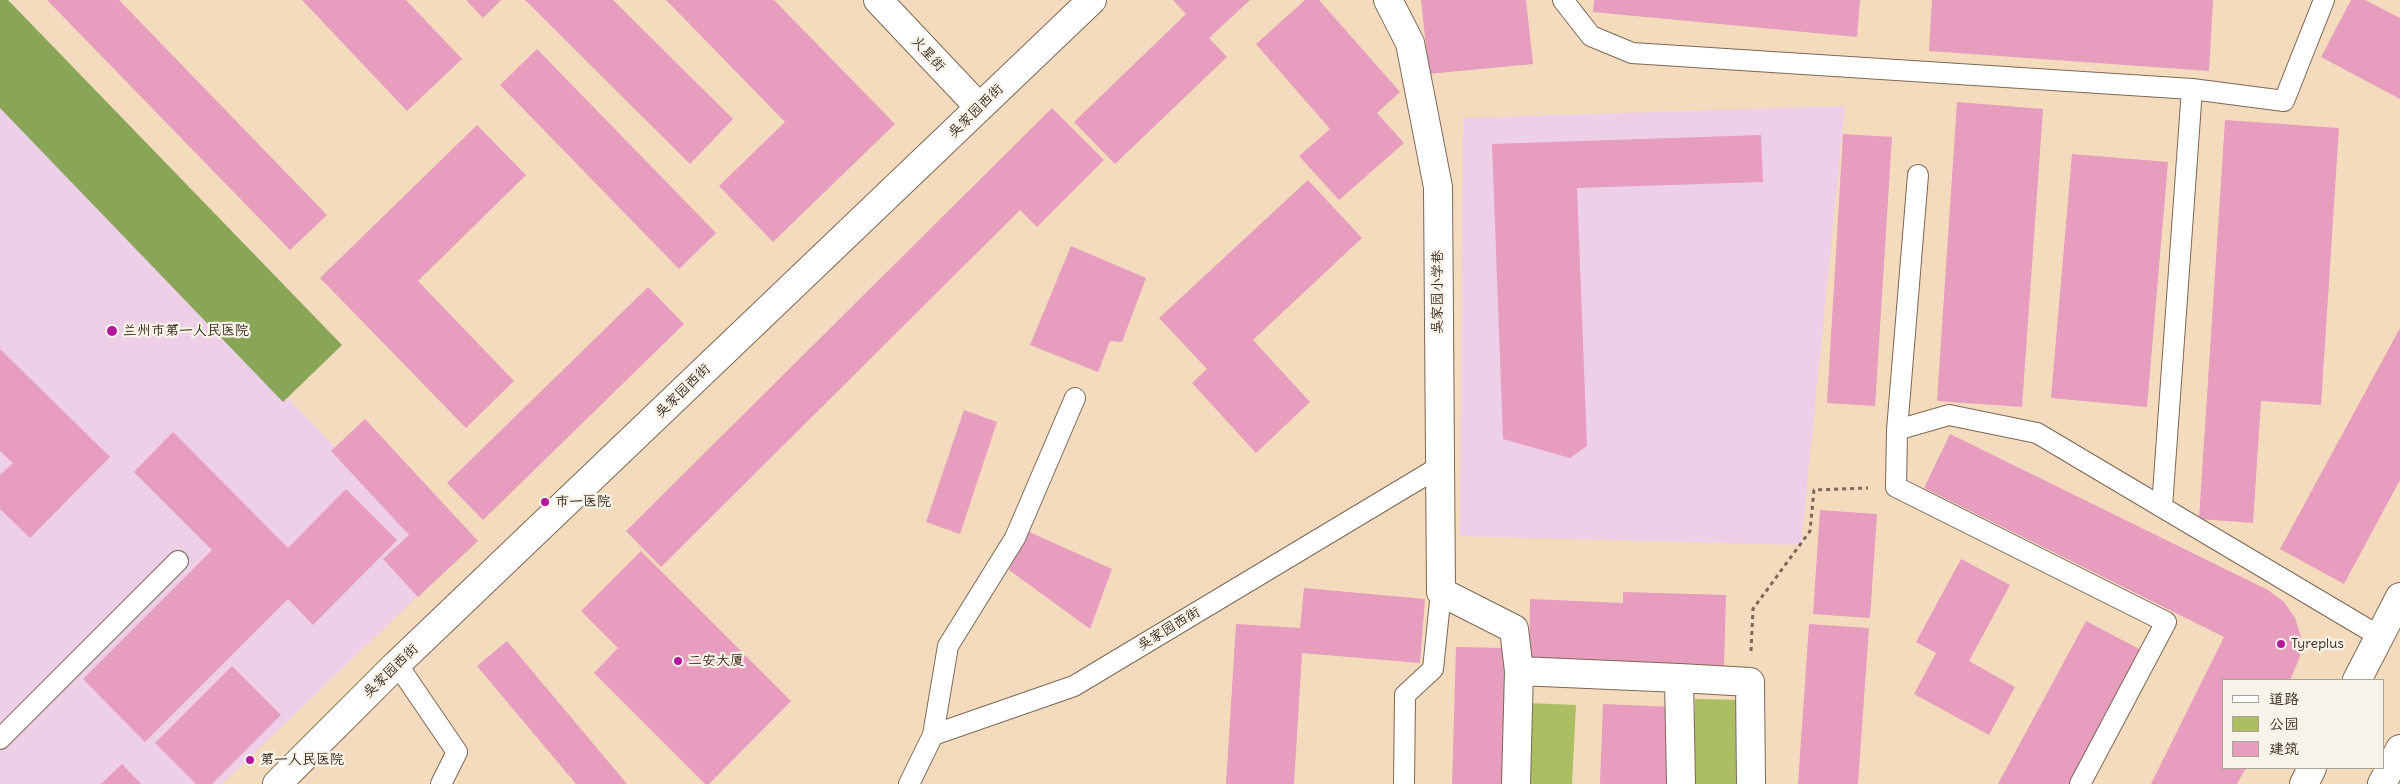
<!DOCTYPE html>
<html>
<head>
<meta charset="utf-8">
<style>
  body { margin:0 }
  #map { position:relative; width:2400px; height:784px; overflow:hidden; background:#f4dbbe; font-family:Delius,"LXGW WenKai TC",sans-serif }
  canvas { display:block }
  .legend { position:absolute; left:2222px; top:679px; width:162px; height:90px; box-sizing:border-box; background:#f7f3e8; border:1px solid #aca397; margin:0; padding:6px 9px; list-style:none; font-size:15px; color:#3b2a1e }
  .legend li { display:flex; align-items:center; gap:10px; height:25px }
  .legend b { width:25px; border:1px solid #aca397 }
</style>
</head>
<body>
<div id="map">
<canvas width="2400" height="784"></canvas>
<ul class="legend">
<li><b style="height:6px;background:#fff"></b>道路</li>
<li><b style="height:14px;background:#abbe62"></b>公园</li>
<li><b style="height:14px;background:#e69dbe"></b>建筑</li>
</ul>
</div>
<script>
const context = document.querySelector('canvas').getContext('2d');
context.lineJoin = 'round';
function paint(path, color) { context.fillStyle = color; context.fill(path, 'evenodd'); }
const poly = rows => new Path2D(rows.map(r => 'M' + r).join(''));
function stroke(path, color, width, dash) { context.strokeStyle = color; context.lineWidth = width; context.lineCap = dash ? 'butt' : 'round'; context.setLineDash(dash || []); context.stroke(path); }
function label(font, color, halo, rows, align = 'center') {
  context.font = font + ' Delius,"LXGW WenKai TC",sans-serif'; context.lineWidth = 4.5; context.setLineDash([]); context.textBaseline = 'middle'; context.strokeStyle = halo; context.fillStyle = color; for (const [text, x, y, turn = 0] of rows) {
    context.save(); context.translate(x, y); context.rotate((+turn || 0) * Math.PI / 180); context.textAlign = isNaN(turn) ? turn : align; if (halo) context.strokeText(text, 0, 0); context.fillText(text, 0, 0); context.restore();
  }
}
paint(poly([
  [0,97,449,566,222,784,0,784],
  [1845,106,1801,545,1460,536,1463,118]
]), '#edd0e8');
paint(poly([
  [1695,699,1743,700,1742,784,1693,784],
  [1528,703,1576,705,1572,784,1524,784]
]), '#abbe62');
paint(poly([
  [0,0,8,0,342,345,283,402,0,108]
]), '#88a558');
paint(poly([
  [47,0,119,0,327,215,290,250],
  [302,0,406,0,462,59,407,111],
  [466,0,501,0,483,18],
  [525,0,613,0,733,119,690,164],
  [666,0,774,0,895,124,773,242,719,186,785,122],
  [1173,0,1250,0,1209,38,1227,57,1115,164,1074,122,1186,14],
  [1305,0,1319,0,1400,92,1377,113,1404,143,1339,200,1299,156,1330,129,1256,44],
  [1421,0,1526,0,1533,64,1429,74],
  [1594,0,1860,0,1857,37,1593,12],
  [1932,0,2213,0,2209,71,1929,51],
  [2351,0,2365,0,2400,18,2400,99,2321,57],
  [537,49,716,233,679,269,500,85],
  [1957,102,2043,109,2022,407,1937,401],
  [1052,108,1104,160,1037,227,1020,210,661,567,626,531],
  [2225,120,2339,128,2321,405,2261,401,2253,523,2199,519],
  [477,125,526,175,418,281,514,381,466,428,320,278],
  [1843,134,1892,137,1875,406,1827,403],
  [1761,135,1763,182,1577,188,1587,446,1570,458,1503,439,1492,144],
  [2072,154,2168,162,2147,407,2051,398],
  [1308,180,1362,238,1253,340,1310,402,1256,453,1192,383,1207,369,1159,318],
  [1071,246,1146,278,1122,342,1110,341,1098,372,1030,345],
  [648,287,684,324,483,520,447,483],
  [2400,328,2400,480,2344,584,2280,549],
  [0,349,110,457,30,538,0,509,0,475,13,463,0,451],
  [964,410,997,422,960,534,926,522],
  [365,419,478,541,418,597,383,559,409,535,331,451],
  [173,432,288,548,346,489,397,540,313,625,288,599,145,742,83,679,212,550,134,472],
  [1950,434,2268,590,2284,602,2295,618,2301,637,2300,657,2290,680,2224,680,2224,768,2246,768,2237,784,2151,784,2224,637,1924,488],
  [1820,510,1877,514,1870,618,1813,614],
  [1027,531,1112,569,1090,629,1009,570],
  [641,551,791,701,709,784,705,784,594,673,618,648,581,611],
  [1961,559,2010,585,1969,661,2015,687,1989,735,1914,694,1936,653,1916,642],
  [1304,588,1425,599,1420,663,1302,653,1294,784,1226,784,1236,624,1300,628],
  [1623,592,1726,595,1724,666,1529,660,1530,599,1623,603],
  [2086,621,2141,650,2069,784,1998,784],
  [1809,624,1869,628,1858,784,1798,784],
  [507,641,627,784,576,784,477,666],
  [1456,647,1508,648,1504,784,1452,784],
  [232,666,281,715,212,784,196,784,155,743],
  [1603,704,1673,707,1670,784,1600,784],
  [122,764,141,784,101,784]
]), '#e69dbe');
const service = poly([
  [1563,0,1591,36,1632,53,2192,89,2284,101,2324,0],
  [1897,430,1918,175],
  [2162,507,2192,89],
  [397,664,457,752,441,784],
  [933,735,948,646,1015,538,1075,398],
  [0,739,178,561],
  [909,784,933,735,1074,686,1439,467],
  [1404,784,1405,695,1433,669,1441,592],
  [2080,784,2166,622,1896,487,1897,430,1949,415,2037,433,2379,636]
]);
const minor = poly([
  [1388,0,1410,43,1438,187,1441,592,1514,629,1519,671,1679,678],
  [2357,680,2400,597],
  [277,784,397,664,1092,0],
  [1516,784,1519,671],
  [1681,784,1679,678,1750,682,1751,784],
  [2304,784,2312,768]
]);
const tertiary = poly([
  [878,0,979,107]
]);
const trunk = poly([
  [2382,784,2400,749]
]);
stroke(service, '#7c6856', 22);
stroke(minor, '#7c6856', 30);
stroke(tertiary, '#7c6856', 30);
stroke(trunk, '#7c6856', 30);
stroke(poly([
  [1751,651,1753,609,1810,531,1814,490,1868,488]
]), '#7c6856', 3, [4, 4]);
stroke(service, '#fff', 20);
stroke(minor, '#fff', 28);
stroke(tertiary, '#fff', 28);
stroke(trunk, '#fff', 28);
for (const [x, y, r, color] of [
  [112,331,6,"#b5179e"],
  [545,502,5,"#b5179e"],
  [2281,644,5,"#b5179e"],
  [678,661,5,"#b5179e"],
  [250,760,5,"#b5179e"]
]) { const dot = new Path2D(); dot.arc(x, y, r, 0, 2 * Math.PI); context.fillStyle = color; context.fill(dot); stroke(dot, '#f7f3e8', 2); }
label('14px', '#3b2a1e', '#f7f3e8', [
  ["火星街",928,54,47],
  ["吴家园西街",976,111,-44],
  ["吴家园小学巷",1438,292,-90],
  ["吴家园西街",683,391,-44],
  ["吴家园西街",1169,629,-31],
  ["吴家园西街",391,671,-44]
]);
label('14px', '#3b2a1e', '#f7f3e8', [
  ["兰州市第一人民医院",123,331],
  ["市一医院",555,502],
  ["Tyreplus",2291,644],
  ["二安大厦",688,661],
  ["第一人民医院",260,760]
], 'left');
</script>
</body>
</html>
